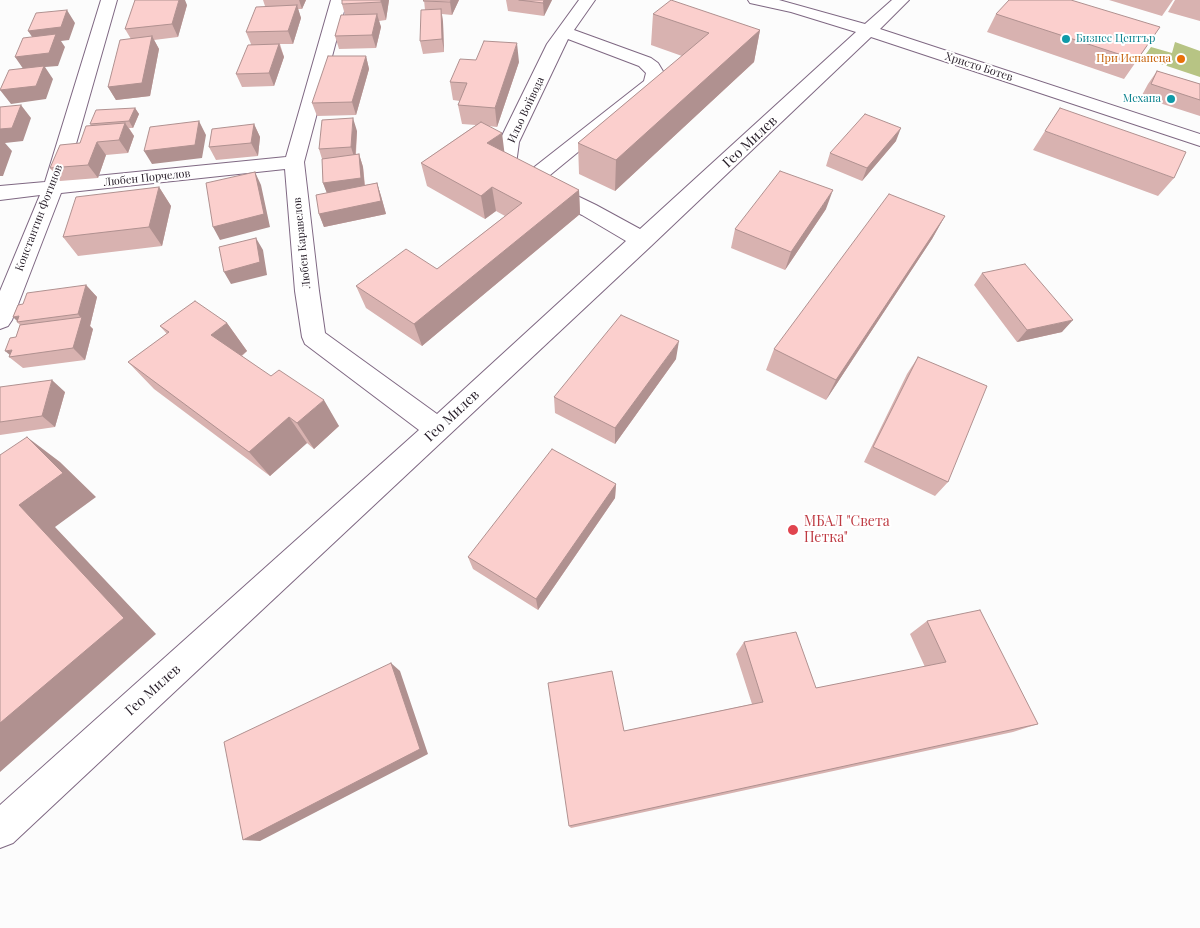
<!DOCTYPE html>
<html>
<head>
<meta charset="utf-8">
<style>
  body { margin:0 }
  canvas { display:block; background:#fcfcfc }
</style>
</head>
<body>
<canvas width="1200" height="928"></canvas>
<script>
const context = document.querySelector('canvas').getContext('2d');
context.lineJoin = 'round';
function paint(path, color) { context.fillStyle = color; context.fill(path, 'evenodd'); }
const poly = rows => new Path2D(rows.map(r => 'M' + r).join(''));
function stroke(path, color, width, dash) { context.strokeStyle = color; context.lineWidth = width; context.lineCap = dash ? 'butt' : 'round'; context.setLineDash(dash || []); context.stroke(path); }
function label(font, color, halo, rows, align = 'center') {
  context.font = font + ' "Playfair Display",serif'; context.lineWidth = 4; context.setLineDash([]); context.textBaseline = 'middle'; context.strokeStyle = halo; context.fillStyle = color; for (const [text, x, y, turn = 0] of rows) {
    context.save(); context.translate(x, y); context.rotate((+turn || 0) * Math.PI / 180); context.textAlign = isNaN(turn) ? turn : align; if (halo) context.strokeText(text, 0, 0); context.fillText(text, 0, 0); context.restore();
  }
}
paint(poly([
  [1175,42,1200,51,1200,77,1143,58,1151,47,1172,53]
]), '#b7c484');
const minor = poly([
  [101,0,117,0,66,179,286,157,331,0,347,0,304,162,319,291,325,333,437,414,626,241,582,215,504,177,496,164,499,142,547,44,579,0,595,0,574,30,651,58,658,63,664,73,662,83,544,180,596,205,640,229,856,32,791,12,750,3,748,0,779,0,865,24,892,0,909,0,880,29,1200,134,1200,146,871,37,651,246,13,843,0,848,0,805,419,430,305,344,302,337,295,291,285,169,61,193,12,320,8,326,0,329,0,291,40,195,0,200,0,186,45,182,101,0],
  [568,39,639,66,646,73,644,81,528,172,518,168,516,164,519,142,568,39]
]);
stroke(minor, '#7f6883', 2);
paint(minor, '#fff');
paint(poly([
  [263,0,306,0,302,9,298,9,301,18,293,44,280,44,284,57,274,86,242,87,236,74,251,44,246,32,265,6],
  [389,0,386,20,379,21,381,27,376,48,339,49,335,36,345,15,342,4],
  [424,0,459,0,452,15,442,14,443,22,444,52,423,54,420,41,425,10],
  [506,0,552,0,544,16,508,11],
  [1109,0,1173,0,1162,16],
  [1175,0,1200,0,1200,21,1168,12],
  [187,5,178,37,154,40,159,49,150,96,116,100,108,87,131,39,125,29],
  [653,14,760,30,754,62,615,191,579,174,578,143,682,56,651,45],
  [996,14,1147,46,1124,79,987,32],
  [366,56,369,69,356,115,317,116,312,103],
  [519,62,497,127,488,126,504,152,579,190,580,214,422,346,366,308,356,286,437,269,505,216,496,211,485,219,427,186,421,163,476,125,462,124,458,105,460,101,453,100,450,82],
  [1157,71,1200,84,1200,116,1141,97,1148,84],
  [135,108,139,114,133,128,129,128,134,136,128,153,106,155,98,178,60,181,50,168,80,143,92,126,90,124],
  [254,124,260,137,258,156,216,160,209,147],
  [357,131,356,154,359,154,363,167,365,185,377,183,381,196,386,214,324,227,319,214,327,193,323,183,322,159,319,149],
  [1045,131,1174,178,1158,196,1033,150],
  [896,141,862,181,826,166,830,153],
  [159,187,171,206,162,246,78,256,63,237],
  [826,209,785,270,731,248,735,229],
  [945,216,932,239,826,400,766,370,774,349],
  [982,273,1062,332,1017,342,974,285],
  [86,285,97,297,90,326,93,329,85,360,23,368,9,357,20,325,17,322,23,304],
  [227,323,247,351,242,356,339,426,314,449,307,443,270,476,154,389,128,362,167,334,160,326],
  [918,357,948,482,935,496,864,462,907,374],
  [676,359,615,444,555,413,554,397],
  [0,387,65,392,55,427,0,435],
  [616,484,615,498,538,610,473,569,468,557],
  [927,621,1038,724,1013,732,571,828,569,826,624,731,752,704,736,654,744,642,816,688,925,667,910,634]
]), '#d8b2b0');
paint(poly([
  [179,0,185,0,187,5,178,37,172,24],
  [299,0,306,0,302,9],
  [381,0,389,0,386,20,381,2],
  [451,0,459,0,452,15,450,2],
  [544,0,552,0,544,16,543,3],
  [297,5,301,18,293,44,288,31],
  [441,9,443,22,444,52,442,39],
  [67,10,75,23,69,40,61,41,65,47,58,66,45,67,53,79,46,99,11,104,0,90,24,70,15,57,37,44,28,31],
  [377,14,381,27,376,48,372,35],
  [760,30,754,62,615,191,616,160],
  [152,36,159,49,150,96,116,100,108,87],
  [517,43,519,62,497,127,495,108],
  [279,44,284,57,274,86,269,73],
  [366,56,369,69,356,115,352,102],
  [21,105,31,118,23,141,5,143,12,151,3,176,0,176,0,129],
  [135,108,139,114,133,128,129,121],
  [353,118,357,131,355,160,351,147],
  [199,121,206,135,202,158,152,164,144,151],
  [125,123,134,136,128,153,119,140],
  [254,124,260,137,258,156,251,143],
  [901,128,896,141,862,181,867,168],
  [502,133,505,157,487,143],
  [97,142,106,155,98,178,88,165],
  [359,154,363,167,365,191,328,196,323,183],
  [255,172,261,185,270,227,220,240,213,227],
  [377,183,381,196,386,214,324,227,319,214],
  [159,187,171,206,162,246,149,227],
  [492,187,496,211,485,219,481,196],
  [579,190,580,214,422,346,414,324],
  [833,190,826,209,785,270,791,252],
  [945,216,932,239,826,400,836,380],
  [256,238,263,250,267,275,231,284,224,272],
  [86,285,97,297,90,326,93,329,85,360,73,348,81,318,78,314],
  [19,316,18,322,13,317],
  [1073,320,1062,332,1017,342,1027,330],
  [227,323,247,351,232,363,211,335],
  [679,341,676,359,615,444,615,428],
  [12,350,11,356,5,351],
  [52,380,65,392,55,427,42,416],
  [324,400,339,426,314,449,297,423],
  [289,417,307,443,270,476,249,452],
  [27,437,60,462,96,497,55,527,156,634,0,772,0,723,19,505],
  [616,484,615,498,538,610,536,599],
  [391,663,400,671,428,754,260,841,243,840]
]), '#b09190');
const building = poly([
  [135,0,179,0,172,24,125,29,135,0],
  [342,0,381,0,381,2,342,4,342,0],
  [424,0,451,0,450,2,423,1,424,0],
  [519,0,544,0,543,3,519,0],
  [671,0,760,30,616,160,578,143,709,33,653,14,671,0],
  [1009,0,1071,0,1160,27,1137,60,996,14,1009,0],
  [297,5,288,31,246,32,256,7,297,5],
  [441,9,442,39,420,41,421,10,441,9],
  [67,10,61,27,28,31,36,13,67,10],
  [377,14,372,35,335,36,341,15,377,14],
  [56,34,49,53,15,57,23,38,56,34],
  [152,36,142,83,108,87,120,40,152,36],
  [484,41,517,43,495,108,458,105,467,83,450,82,460,59,476,60,484,41],
  [279,44,269,73,236,74,248,45,279,44],
  [328,56,366,56,352,102,312,103,328,56],
  [44,66,36,86,0,90,9,70,44,66],
  [1157,71,1200,84,1200,100,1151,84,1157,71],
  [21,105,12,128,0,129,0,107,21,105],
  [135,108,129,121,90,124,96,110,135,108],
  [1060,108,1186,152,1174,178,1045,131,1060,108],
  [865,114,901,128,867,168,830,153,865,114],
  [353,118,351,147,319,149,322,120,353,118],
  [199,121,195,145,144,151,150,127,199,121],
  [481,122,502,133,487,143,579,190,414,324,356,286,406,249,437,269,522,203,492,187,481,196,421,163,481,122],
  [125,123,119,140,97,142,88,165,50,168,60,145,80,143,86,126,125,123],
  [254,124,251,143,209,147,212,129,254,124],
  [359,154,361,178,323,183,322,159,359,154],
  [780,171,833,190,791,252,735,229,780,171],
  [255,172,264,214,213,227,206,183,255,172],
  [377,183,381,201,319,214,316,195,377,183],
  [159,187,149,227,63,237,76,197,159,187],
  [889,194,945,216,836,380,774,349,889,194],
  [256,238,260,262,224,272,219,247,256,238],
  [1025,264,1073,320,1027,330,982,273,1025,264],
  [86,285,78,314,17,322,19,316,13,317,18,305,23,304,27,293,86,285],
  [195,301,227,323,211,335,271,376,279,370,324,400,297,423,289,417,249,452,128,362,169,332,160,326,195,301],
  [621,315,679,341,615,428,554,397,621,315],
  [82,317,73,348,9,357,12,350,5,351,10,338,16,337,20,325,82,317],
  [918,357,987,386,948,482,873,447,918,357],
  [52,380,42,416,0,422,0,387,52,380],
  [27,437,63,473,19,505,124,618,0,723,0,455,27,437],
  [552,449,616,484,536,599,468,557,552,449],
  [980,610,1038,724,569,826,548,683,612,671,624,731,763,702,744,642,796,632,816,688,946,662,927,621,980,610],
  [391,663,420,749,243,840,224,742,391,663]
]);
paint(building, '#fbcfcd');
stroke(building, '#b09190', 1);
for (const [x, y, r, color] of [
  [1066,39,5,"#0f9aa8"],
  [1181,59,5,"#e8710a"],
  [1171,99,5,"#0f9aa8"],
  [793,530,6,"#e0444e"]
]) { const dot = new Path2D(); dot.arc(x, y, r, 0, 2 * Math.PI); context.fillStyle = color; context.fill(dot); stroke(dot, '#fff', 2); }
label('11px', '#0d838f', '#fff', [
  ["Бизнес Център",1076,39],
  ["Механа",1161,99,"right"]
], 'left');
label('11px', '#c56008', '#fff', [
  ["При Испанеца",1171,59]
], 'right');
label('11px', '#241b26', '#fff', [
  ["Христо Ботев",979,67,18],
  ["Ильо Войвода",526,110,-65],
  ["Любен Порчелов",147,178,-6],
  ["Константин Фотинов",39,218,-69],
  ["Любен Каравелов",302,243,-96]
]);
label('14px', '#241b26', '#fff', [
  ["Гео Милев",750,142,-43],
  ["Гео Милев",452,416,-43],
  ["Гео Милев",153,690,-42]
]);
label('14px', '#be3a42', '#fff', [
  ["МБАЛ \"Света",804,522],
  ["Петка\"",804,538]
], 'left');
</script>
</body>
</html>
